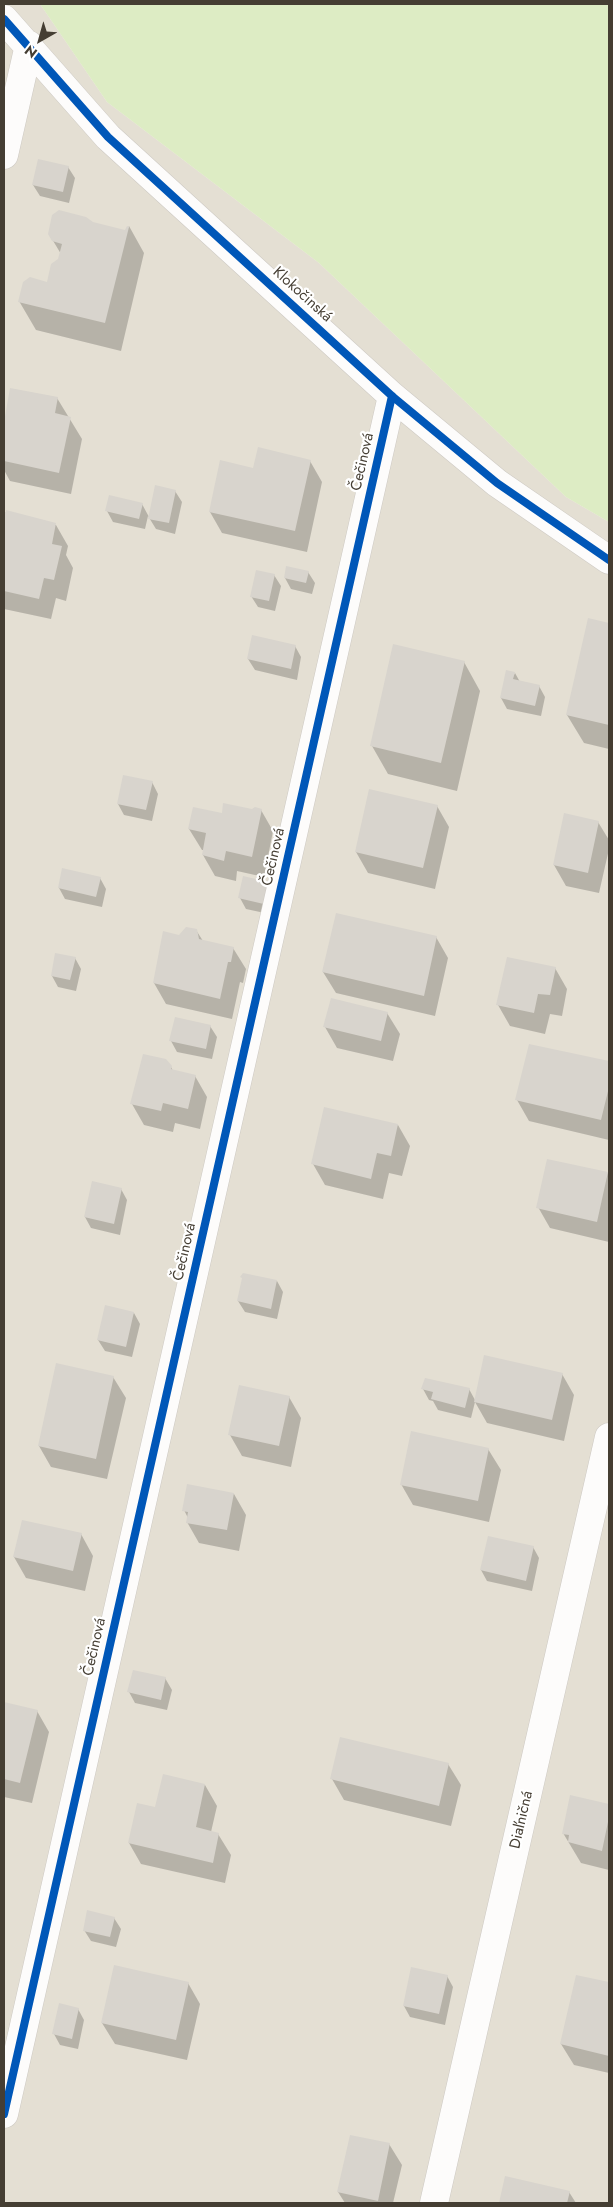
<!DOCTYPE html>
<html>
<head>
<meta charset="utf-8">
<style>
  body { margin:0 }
  #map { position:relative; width:613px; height:2207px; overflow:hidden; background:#f0ede6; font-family:Jost,sans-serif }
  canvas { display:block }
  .frame { position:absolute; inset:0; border:5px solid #453e33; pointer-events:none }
  .north { position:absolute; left:15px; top:15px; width:50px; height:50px; -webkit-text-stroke:4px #fff; paint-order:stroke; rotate:218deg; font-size:14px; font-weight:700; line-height:20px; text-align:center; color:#453e33 }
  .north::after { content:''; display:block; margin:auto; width:18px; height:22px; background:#453e33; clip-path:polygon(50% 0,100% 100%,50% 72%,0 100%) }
</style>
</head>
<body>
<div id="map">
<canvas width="613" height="2207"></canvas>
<div class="frame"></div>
<div class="north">N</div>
</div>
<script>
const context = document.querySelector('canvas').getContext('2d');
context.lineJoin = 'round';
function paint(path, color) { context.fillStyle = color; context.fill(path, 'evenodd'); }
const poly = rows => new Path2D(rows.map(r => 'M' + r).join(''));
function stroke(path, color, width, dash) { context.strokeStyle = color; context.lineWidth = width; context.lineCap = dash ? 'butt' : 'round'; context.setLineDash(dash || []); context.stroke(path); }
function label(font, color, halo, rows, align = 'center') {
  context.font = font + ' Jost,sans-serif'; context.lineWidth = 4.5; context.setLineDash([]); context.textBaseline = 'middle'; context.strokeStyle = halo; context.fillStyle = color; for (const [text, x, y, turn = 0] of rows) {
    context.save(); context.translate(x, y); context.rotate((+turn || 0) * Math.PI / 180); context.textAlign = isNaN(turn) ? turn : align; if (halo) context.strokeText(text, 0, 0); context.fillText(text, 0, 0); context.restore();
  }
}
paint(poly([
  [4,4,40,4,107,102,319,263,566,497,609,522,609,2203,4,2203]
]), '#e4dfd3');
paint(poly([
  [40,4,609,4,609,522,566,497,319,263,107,102]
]), '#ddecc4');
paint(poly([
  [68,167,75,178,69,203,40,196,33,185],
  [92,223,126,232,129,226,144,253,121,351,36,330,19,301,48,283,59,260,61,254,49,234],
  [11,389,57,398,82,439,71,494,10,481,4,470,4,429],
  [310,461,322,482,307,552,222,533,210,512,254,469],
  [175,491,182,502,175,534,156,529,148,516,145,529,113,522,107,511,142,504,149,517],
  [4,513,56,525,68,546,66,555,73,568,66,601,56,598,51,619,4,609],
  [308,572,315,583,312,594,291,589,285,578],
  [274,575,281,586,275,611,258,607,251,596],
  [589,620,609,624,609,749,584,743,567,715],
  [295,646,301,657,297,680,255,670,248,659],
  [464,662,480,691,457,791,388,774,372,746],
  [515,673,520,682,539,686,545,697,541,716,507,709,501,698],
  [152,782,158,794,152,821,124,815,118,804],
  [437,806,449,827,435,889,368,873,356,852],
  [261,810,273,831,264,877,237,871,236,881,215,876,203,855,204,850,202,850,189,829,223,814],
  [565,814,598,822,609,840,609,849,599,893,566,886,554,865],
  [100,878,106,889,102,907,65,899,59,888],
  [244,878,274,915,246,909,240,898],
  [196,930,203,941,233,948,246,969,243,983,240,982,232,1019,166,1004,154,983],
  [436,937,448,958,435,1016,336,993,323,972],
  [75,958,81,969,76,991,58,987,52,976],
  [555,968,567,989,562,1016,550,1014,545,1034,510,1026,498,1005],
  [387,1013,400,1034,393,1061,337,1048,325,1027],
  [210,1026,217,1037,212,1059,177,1052,171,1041],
  [530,1045,609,1063,609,1140,529,1121,517,1100],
  [171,1067,173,1071,195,1076,207,1097,200,1129,175,1123,173,1132,144,1125,132,1104],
  [398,1125,410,1146,402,1176,389,1173,383,1199,325,1185,313,1164],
  [608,1173,609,1176,609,1242,550,1228,538,1207],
  [93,1182,121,1189,127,1200,120,1235,91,1228,85,1217],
  [277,1281,283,1292,277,1319,245,1312,238,1301],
  [134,1313,140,1324,132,1357,105,1351,98,1340],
  [562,1374,574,1395,564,1441,487,1423,475,1402,471,1418,438,1410,433,1401,429,1400,423,1389,469,1389,475,1400],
  [113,1377,126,1398,107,1479,51,1467,39,1446],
  [289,1397,301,1418,291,1467,242,1456,230,1435],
  [488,1449,501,1470,489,1522,413,1505,401,1484],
  [234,1494,246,1515,239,1551,199,1543,187,1522,188,1518,184,1510],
  [81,1534,93,1556,85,1591,26,1578,14,1557],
  [533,1547,539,1558,532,1591,487,1581,481,1570],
  [165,1678,172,1690,167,1710,135,1703,129,1692],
  [4,1703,37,1711,49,1732,32,1803,4,1797],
  [448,1764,461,1785,451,1826,344,1800,332,1779],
  [205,1785,217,1806,211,1832,218,1834,231,1855,225,1883,141,1864,129,1843,138,1805,156,1808],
  [571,1797,609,1805,609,1870,581,1863,563,1833],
  [114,1918,121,1929,116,1947,91,1941,84,1930],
  [447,1976,453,1987,445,2025,410,2017,404,2006],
  [577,1976,609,1984,609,2073,574,2065,561,2044],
  [188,1983,200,2004,187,2060,115,2044,102,2023],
  [78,2009,84,2020,78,2049,60,2045,54,2034],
  [389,2144,402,2165,393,2203,345,2203,338,2192],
  [506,2177,569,2192,576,2203,500,2203]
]), '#0003');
paint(poly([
  [38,159,69,166,63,192,32,185],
  [59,210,86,217,93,222,125,230,127,226,129,227,105,323,18,302,23,282,30,277,47,282,51,264,58,259,62,244,52,241,48,234,52,215],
  [10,388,58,397,55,413,71,417,59,473,4,461,4,422],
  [258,447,311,460,295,531,209,512,220,460,253,468],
  [155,485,176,490,169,523,148,519],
  [109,495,143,503,139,519,105,511],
  [6,510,56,523,52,544,62,546,54,580,44,578,39,599,4,591,4,512,6,512],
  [286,566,309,571,306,583,284,578],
  [256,570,275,574,269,601,250,597],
  [588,618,609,623,609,725,566,715],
  [252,635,296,645,291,669,247,659],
  [393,644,465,661,441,763,370,746],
  [506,670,515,672,513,679,540,685,535,706,500,698],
  [123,775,153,781,146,810,117,804],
  [369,789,438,805,423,868,355,852],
  [223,803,252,809,255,807,262,809,252,857,226,851,224,861,202,855,206,833,188,829,193,807,222,813],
  [564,813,599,821,588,873,553,865],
  [62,868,101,877,96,897,58,888],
  [243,876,273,883,268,905,238,898],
  [336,913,437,936,424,996,322,972],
  [186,927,197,929,199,939,234,947,231,962,228,962,220,999,153,983,163,931,179,935],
  [55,953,76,957,70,980,51,976],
  [507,957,556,967,550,995,538,994,534,1013,496,1005],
  [331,998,388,1012,381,1041,323,1027],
  [175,1017,211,1025,206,1049,169,1041],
  [529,1044,609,1061,609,1087,601,1120,515,1100],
  [143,1054,166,1059,172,1066,171,1069,196,1075,188,1109,163,1103,161,1111,130,1104],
  [324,1107,398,1124,391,1156,377,1153,371,1179,311,1164],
  [547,1159,608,1172,597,1222,536,1208],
  [92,1181,122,1188,114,1224,84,1217],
  [243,1273,277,1280,271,1309,237,1301,242,1278,240,1277],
  [105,1305,134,1312,126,1347,97,1340],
  [484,1355,563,1373,552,1420,474,1402],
  [56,1363,114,1376,96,1459,38,1446],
  [425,1378,470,1388,465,1408,431,1399,433,1392,421,1389],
  [239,1385,290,1396,279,1446,228,1435],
  [411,1431,489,1448,478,1501,400,1485],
  [187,1484,234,1493,227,1530,186,1523,188,1512,182,1511],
  [22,1520,82,1533,73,1571,13,1557],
  [488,1536,534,1546,526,1581,480,1570],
  [133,1670,166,1677,161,1700,127,1692],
  [4,1702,38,1710,20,1783,4,1779],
  [340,1737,449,1763,439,1806,330,1779],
  [163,1774,205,1784,196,1827,219,1833,213,1863,128,1843,137,1803,155,1807],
  [570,1795,609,1804,609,1817,602,1851,568,1842,569,1835,562,1834],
  [87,1910,115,1917,110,1937,83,1931],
  [114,1965,189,1982,176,2040,101,2023],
  [411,1967,448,1975,439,2014,403,2006],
  [576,1975,609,1982,609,2056,560,2044],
  [59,2003,79,2008,72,2039,52,2034],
  [350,2135,390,2143,378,2201,337,2192],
  [505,2176,570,2191,567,2203,499,2203]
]), '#d8d4cd');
const minor = poly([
  [4,19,108,137,392,396,497,483,609,560],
  [4,155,29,45],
  [4,2114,392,396],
  [434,2203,609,1437]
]);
stroke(minor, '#cecac4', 29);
stroke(minor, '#fdfcfb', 28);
stroke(poly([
  [4,19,108,137,392,396,497,483,609,560],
  [4,2114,392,396]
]), '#0057b8', 8);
label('15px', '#453e33', '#fff', [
  ["Klokočinská",302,295,42],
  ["Čečinová",363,462,-77],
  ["Čečinová",274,857,-77],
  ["Čečinová",185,1252,-77],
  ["Čečinová",95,1647,-77],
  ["Diaľničná",522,1820,-77]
]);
</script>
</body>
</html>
